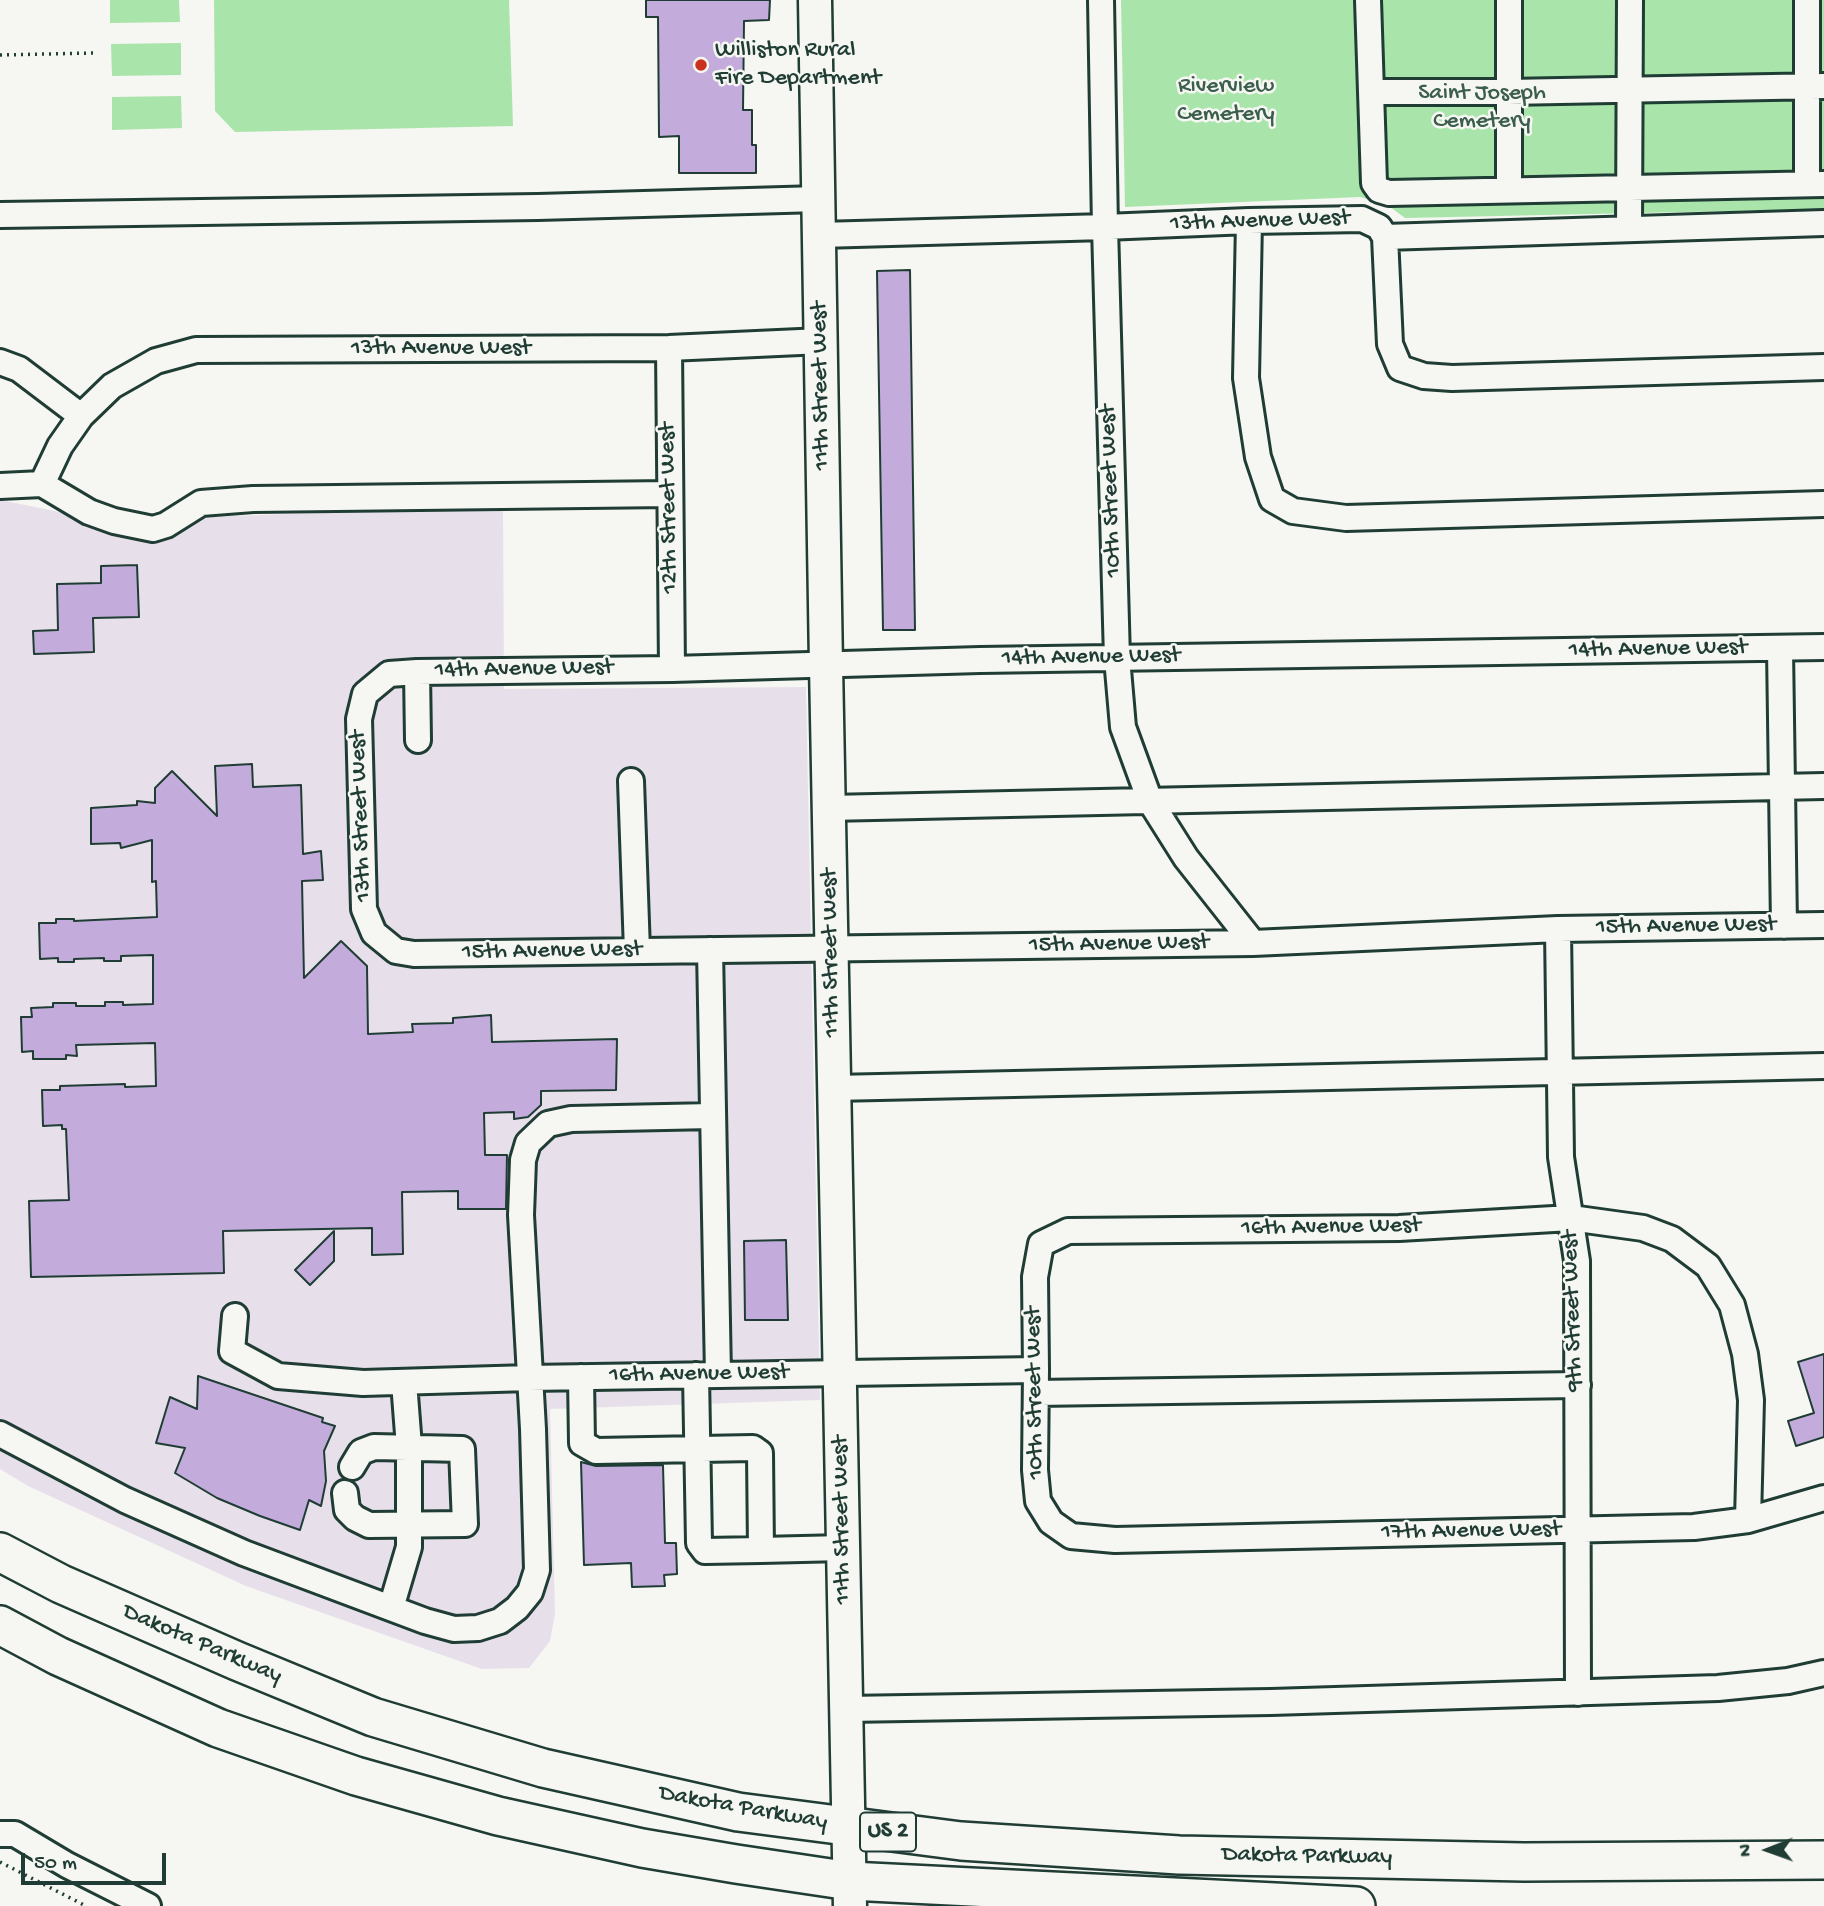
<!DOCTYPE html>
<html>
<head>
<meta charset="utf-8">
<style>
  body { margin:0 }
  #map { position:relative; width:1824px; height:1906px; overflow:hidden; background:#f6f6f2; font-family:"Gochi Hand",sans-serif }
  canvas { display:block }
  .north { position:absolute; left:1733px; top:1815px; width:70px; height:70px; -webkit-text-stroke:5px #f6f6f2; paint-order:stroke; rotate:269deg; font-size:19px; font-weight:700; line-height:28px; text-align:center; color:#1f3d34 }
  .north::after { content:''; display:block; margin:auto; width:24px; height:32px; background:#1f3d34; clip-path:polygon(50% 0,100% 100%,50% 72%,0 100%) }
  .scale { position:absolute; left:21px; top:1853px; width:145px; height:32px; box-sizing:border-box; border:4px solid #1f3d34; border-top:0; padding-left:9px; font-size:21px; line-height:24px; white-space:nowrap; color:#1f3d34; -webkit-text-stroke:5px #f6f6f2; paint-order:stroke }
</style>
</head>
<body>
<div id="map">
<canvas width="1824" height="1906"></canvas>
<div class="north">N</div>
<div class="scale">50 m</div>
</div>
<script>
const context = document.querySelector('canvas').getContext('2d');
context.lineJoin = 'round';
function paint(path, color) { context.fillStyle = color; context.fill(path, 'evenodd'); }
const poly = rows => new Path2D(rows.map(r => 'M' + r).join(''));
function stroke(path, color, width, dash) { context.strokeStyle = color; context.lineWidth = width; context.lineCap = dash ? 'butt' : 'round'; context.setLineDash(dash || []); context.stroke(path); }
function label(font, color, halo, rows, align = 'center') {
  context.font = font + ' "Gochi Hand",sans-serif'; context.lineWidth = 5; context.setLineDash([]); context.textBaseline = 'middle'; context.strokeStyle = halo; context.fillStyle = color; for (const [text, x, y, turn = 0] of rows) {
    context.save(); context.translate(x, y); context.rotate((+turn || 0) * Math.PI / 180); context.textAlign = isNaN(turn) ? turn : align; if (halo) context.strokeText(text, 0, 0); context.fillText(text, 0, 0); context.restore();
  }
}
paint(poly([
  [0,500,55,511,137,537,162,539,182,532,201,517,503,507,504,689,806,687,820,1400,550,1409,555,1614,550,1641,529,1668,482,1669,246,1586,28,1486,0,1469]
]), '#e7e0eb');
paint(poly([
  [110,0,179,0,180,22,110,23],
  [214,0,509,0,513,126,235,132,215,111],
  [1121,0,1824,0,1824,209,1405,218,1386,204,1360,197,1125,207],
  [181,43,181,75,112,76,111,44],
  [181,96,182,128,112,130,112,97]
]), '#a9e5ab');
const building = poly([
  [646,0,770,0,769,20,744,21,743,110,752,110,752,145,756,145,756,173,679,173,679,136,659,137,658,17,646,17,646,0],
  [910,270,915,630,883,630,877,271,910,270],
  [137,565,139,617,93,618,94,652,34,654,33,631,58,630,57,584,101,583,101,566,137,565],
  [252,764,253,787,301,785,303,854,321,851,323,880,302,881,304,978,341,941,367,966,368,1034,413,1032,412,1024,453,1023,453,1018,491,1015,492,1042,617,1039,616,1090,541,1091,541,1105,528,1117,514,1119,514,1112,484,1113,485,1155,507,1155,506,1209,458,1209,458,1191,402,1192,403,1254,372,1255,372,1228,223,1231,224,1273,31,1277,29,1201,69,1200,66,1129,62,1129,62,1125,43,1126,42,1090,60,1090,60,1086,125,1084,125,1087,156,1086,155,1043,76,1045,77,1056,66,1055,66,1059,33,1059,33,1051,22,1052,21,1017,32,1017,31,1008,53,1007,53,1003,76,1003,76,1006,105,1006,105,1002,123,1002,123,1005,153,1004,153,955,121,956,121,961,104,961,104,958,74,959,74,962,58,962,58,958,40,959,39,923,56,923,56,919,74,919,74,921,157,917,156,881,152,882,152,840,121,848,120,843,91,844,91,808,137,805,137,801,155,803,155,788,172,771,217,816,215,766,252,764],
  [334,1231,334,1261,310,1285,295,1270,334,1231],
  [786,1240,788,1320,745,1320,744,1241,786,1240],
  [1824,1354,1824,1437,1796,1446,1788,1421,1814,1413,1798,1362,1824,1354],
  [198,1376,323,1418,322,1422,335,1426,324,1451,326,1481,321,1506,309,1500,300,1530,260,1516,217,1498,175,1473,185,1448,156,1443,170,1397,197,1409,198,1376],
  [581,1462,596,1466,663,1465,665,1543,676,1543,677,1574,664,1575,665,1586,632,1587,631,1563,584,1565,581,1462]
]);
paint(building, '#c3acdb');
stroke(building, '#1f3d34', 2);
const minor = poly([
  [1101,0,1105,227,1117,658,1123,727,1150,801,1186,858,1253,943],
  [1368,0,1371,92,1508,92,1824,86],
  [1371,92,1374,183,1379,190,1389,193,1824,184],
  [1807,184,1807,0],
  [1509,190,1509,0],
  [0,215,538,207,819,199],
  [1249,221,1246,378,1258,457,1272,499,1293,511,1346,518,1824,504],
  [1629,229,1630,0],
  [820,235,1105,227,1249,221,1362,219,1379,227,1385,237,1390,344,1400,368,1424,376,1452,378,1824,367],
  [1385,237,1824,223],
  [669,348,672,669],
  [0,362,19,369,81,416],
  [42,484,60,446,81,416,112,386,156,361,196,350,669,348,822,341],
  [0,486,42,484,89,512,114,521,153,529,166,525,201,503,253,499,669,494],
  [1824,647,980,660,672,669,417,672,389,674,365,694,359,719,364,909,374,933,396,951,414,954,1253,943,1558,929,1824,925],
  [1780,649,1784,926],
  [417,672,418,740],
  [631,781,637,951],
  [829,808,1824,786],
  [1558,929,1561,1157,1577,1261,1578,1693],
  [710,950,718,1375],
  [834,1088,1824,1066],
  [235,1316,232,1351,278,1376,363,1383,529,1378,1036,1370],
  [696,1375,699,1543,705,1551,761,1550],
  [581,1377,582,1443,596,1451,753,1448,760,1453,761,1550,843,1548],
  [1036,1393,1578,1385],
  [0,1434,125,1500,244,1553,425,1621,454,1629,478,1628,500,1621,517,1608,530,1592,537,1570,533,1429,521,1215,523,1160,528,1143,548,1124,571,1119,712,1116],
  [345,1493,347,1510,355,1518,369,1525,465,1524,462,1449,374,1447,361,1452,352,1467],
  [1748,1520,1751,1400,1745,1354,1732,1305,1708,1266,1672,1239,1643,1228,1571,1218,1399,1228,1068,1231,1041,1244,1035,1277,1036,1370,1035,1470,1038,1501,1051,1522,1071,1536,1115,1540,1694,1527,1748,1520,1824,1498],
  [391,1608,409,1547,409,1447,404,1382],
  [846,1709,1271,1702,1718,1688,1788,1681,1824,1673],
  [0,1834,15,1834,67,1865,148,1906]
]);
const major = poly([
  [815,0,826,665,850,1906]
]);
const highway = poly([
  [0,1552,61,1584,237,1661,373,1717,543,1768,738,1812,961,1841,1179,1855,1524,1862,1824,1860],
  [0,1625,58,1656,218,1728,356,1776,498,1816,642,1848,736,1864,850,1881,1356,1906]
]);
stroke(minor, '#1f3d34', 30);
stroke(major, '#1f3d34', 37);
stroke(highway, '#1f3d34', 42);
stroke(poly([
  [0,55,94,53],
  [0,1862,86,1906]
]), '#1f3d34', 3.5, [2, 5]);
stroke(minor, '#f6f6f2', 24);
stroke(major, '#f6f6f2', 32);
stroke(highway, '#f6f6f2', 37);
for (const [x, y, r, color] of [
  [701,65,7,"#c8321e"]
]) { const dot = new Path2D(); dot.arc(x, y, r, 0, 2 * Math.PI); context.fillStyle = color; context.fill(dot); stroke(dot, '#f6f6f2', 2.5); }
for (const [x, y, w] of [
  [888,1832,56]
]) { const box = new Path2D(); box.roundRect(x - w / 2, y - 19.5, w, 39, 5); context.fillStyle = '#f6f6f2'; context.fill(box); stroke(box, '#1f3d34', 2); }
label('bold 23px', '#1f3d34', null, [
  ["US 2",888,1832]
]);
label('24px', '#1f3d34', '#f6f6f2', [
  ["Williston Rural",715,51],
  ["Fire Department",715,79]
], 'left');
label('24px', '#3b5f4c', '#f6f6f2', [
  ["Riverview",1226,87],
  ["Cemetery",1226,115],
  ["Saint Joseph",1482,94],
  ["Cemetery",1482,122]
]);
label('24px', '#1f3d34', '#f6f6f2', [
  ["13th Avenue West",1260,222,-2],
  ["13th Avenue West",441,349],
  ["11th Street West",822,386,-91],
  ["10th Street West",1112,491,-92],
  ["12th Street West",670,508,-91],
  ["14th Avenue West",1658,650,-1],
  ["14th Avenue West",1091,658,-1],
  ["14th Avenue West",524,670,-1],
  ["13th Street West",362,816,-92],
  ["15th Avenue West",1686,927,-1],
  ["15th Avenue West",1119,945,-1],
  ["15th Avenue West",552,952,-1],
  ["11th Street West",832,953,-91],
  ["16th Avenue West",1331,1228,-1],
  ["9th Street West",1574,1311,-92],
  ["16th Avenue West",699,1375,-1],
  ["10th Street West",1036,1393,-91],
  ["11th Street West",843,1520,-91],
  ["17th Avenue West",1471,1532,-1],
  ["Dakota Parkway",202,1645,23],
  ["Dakota Parkway",743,1809,10],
  ["Dakota Parkway",1307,1857,1]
]);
</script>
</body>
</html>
